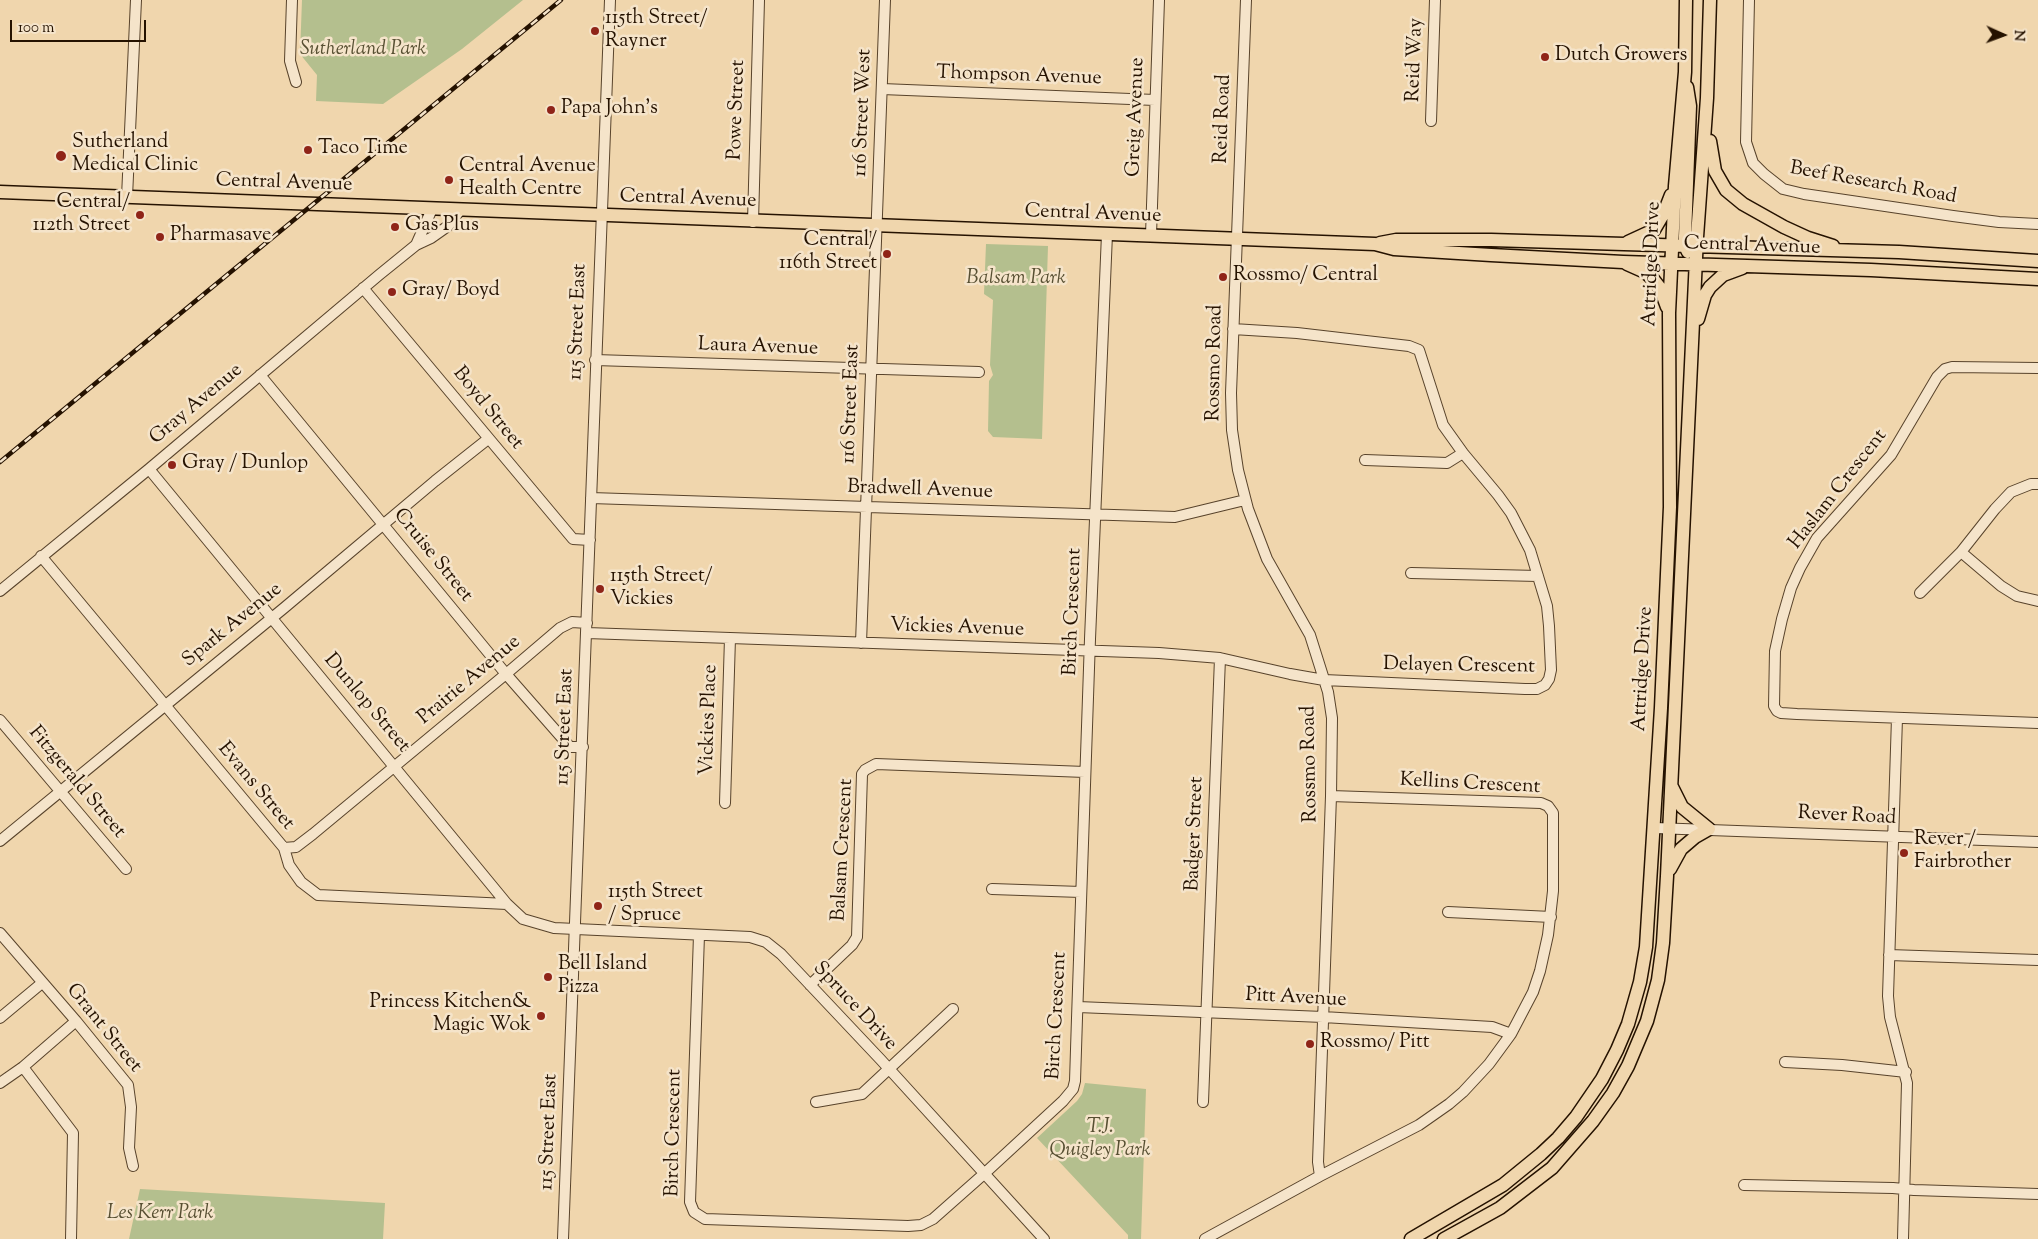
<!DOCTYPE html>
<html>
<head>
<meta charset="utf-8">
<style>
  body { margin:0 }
  #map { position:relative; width:2038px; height:1239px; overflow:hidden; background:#f0d6ad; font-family:"Sorts Mill Goudy",serif }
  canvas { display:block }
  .north { position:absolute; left:1978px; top:10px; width:50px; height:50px; -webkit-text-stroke:4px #f5e4ca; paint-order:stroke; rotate:92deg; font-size:14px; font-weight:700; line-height:20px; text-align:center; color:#251200 }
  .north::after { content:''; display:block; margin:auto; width:18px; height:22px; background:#251200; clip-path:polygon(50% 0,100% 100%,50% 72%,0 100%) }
  .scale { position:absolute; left:10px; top:20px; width:136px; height:22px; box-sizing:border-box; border:2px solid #251200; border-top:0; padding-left:6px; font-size:15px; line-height:18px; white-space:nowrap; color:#251200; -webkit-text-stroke:4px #f5e4ca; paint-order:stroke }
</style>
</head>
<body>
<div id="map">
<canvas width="2038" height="1239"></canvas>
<div class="north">N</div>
<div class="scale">100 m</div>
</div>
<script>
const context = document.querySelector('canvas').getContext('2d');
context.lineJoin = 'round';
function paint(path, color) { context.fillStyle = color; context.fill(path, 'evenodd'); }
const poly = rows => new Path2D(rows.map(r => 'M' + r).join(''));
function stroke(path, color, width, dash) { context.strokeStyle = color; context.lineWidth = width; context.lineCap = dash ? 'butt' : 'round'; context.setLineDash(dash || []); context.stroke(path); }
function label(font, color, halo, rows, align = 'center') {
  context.font = font + ' "Sorts Mill Goudy",serif'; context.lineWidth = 5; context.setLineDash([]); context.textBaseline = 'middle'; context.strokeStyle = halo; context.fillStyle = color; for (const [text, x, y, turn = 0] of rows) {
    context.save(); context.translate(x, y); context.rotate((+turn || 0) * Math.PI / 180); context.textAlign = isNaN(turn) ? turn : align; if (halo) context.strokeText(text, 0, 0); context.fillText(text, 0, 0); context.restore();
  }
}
paint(poly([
  [302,0,523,0,462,49,383,104,316,101,317,75,300,54],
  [986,244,1048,246,1042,439,993,437,988,431,989,381,993,375,990,365,993,300,984,294],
  [1085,1083,1146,1089,1141,1239,1128,1239,1128,1235,1037,1138,1077,1101,1082,1094],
  [140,1189,385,1203,383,1239,129,1239]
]), '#b4bf8e');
const minor = poly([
  [292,0,290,61,296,82],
  [1246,0,1231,393,1232,430,1238,470,1248,509,1267,559,1310,635,1328,692,1332,718,1331,796,1318,1162,1320,1176],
  [1749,0,1746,142,1753,163,1764,174,1783,189,1804,194,1953,216,1999,222,2038,224],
  [882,89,1155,100],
  [1431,121,1435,0],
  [127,197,136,0],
  [753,222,759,0],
  [1151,235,1159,0],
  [416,245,432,209],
  [363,288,573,539,590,540],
  [595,360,979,372],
  [2038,368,1952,367,1945,369,1937,377,1891,455,1817,538,1800,568,1791,588,1782,619,1775,651,1774,706,1777,711,1781,713,1797,714,2038,723],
  [260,375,506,674,570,747,583,747],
  [1365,460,1447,463,1463,453],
  [149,469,507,904,523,919,554,928,750,937,766,942,781,954,881,1060,1044,1239],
  [2038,484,2031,484,2011,492,1995,509,1961,552,2001,586,2017,596,2038,601],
  [591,498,1175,517,1245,500],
  [41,556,284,848,289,865,301,882,318,895,507,904],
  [1411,573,1538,576],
  [0,591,149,469,379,275,416,245,431,238,448,226,461,209],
  [1920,593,1961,552],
  [587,633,1159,653,1220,658,1290,674,1324,680,1525,689,1537,689,1545,685,1549,679,1551,670,1549,626,1547,606,1530,550,1511,513,1498,495,1463,453,1443,425,1419,350,1409,346,1297,333,1233,329],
  [861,643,885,0],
  [1897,718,1888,996,1890,1017,1907,1083,1903,1239],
  [0,720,126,869],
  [725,803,730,638],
  [1655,828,2038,842],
  [0,841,284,608,435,481,488,439],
  [284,848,296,847,313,834,506,674,560,628,572,622,587,623],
  [992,889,1081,892],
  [1448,912,1551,917],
  [0,933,76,1021,128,1085,131,1107,129,1148,133,1166],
  [699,935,690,1202,694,1212,705,1219,908,1226,921,1225,933,1219,985,1173,1063,1101,1073,1089,1075,1081,1077,1018,1090,639,1107,234],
  [1889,955,2038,960],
  [810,985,852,945,857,937,862,774,865,770,876,764,1085,772],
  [1078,1007,1323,1017,1492,1027,1511,1034],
  [0,1018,42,983],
  [1785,1062,1842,1065,1906,1072],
  [23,1067,73,1133,71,1239],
  [0,1083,23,1067,76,1021],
  [816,1102,862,1094,953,1009],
  [1203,1102,1220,658],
  [1744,1185,1893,1188,1914,1190,2038,1194],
  [563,1239,610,0],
  [1205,1239,1320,1176,1419,1125,1449,1104,1463,1092,1489,1064,1511,1034,1533,992,1540,971,1548,935,1553,891,1553,813,1548,806,1541,803,1331,796]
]);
const major = poly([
  [1687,87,1690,106,1685,236,1685,246,1688,252],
  [1710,141,1715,171,1726,190,1743,204,1784,227,1808,238,1833,246],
  [0,192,1375,244,1394,249,1491,255,1623,262,1871,270,2038,279],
  [1628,242,1654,230,1664,213,1671,195],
  [1380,243,1396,240,1491,240,1624,244,1899,252,2038,261],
  [1627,264,1645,272,1653,279,1660,288,1667,307],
  [1698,319,1705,295,1710,287,1723,275,1742,268],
  [1670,869,1681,849,1695,837,1709,829,1682,807,1672,787],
  [1411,1239,1503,1185,1541,1154,1558,1138,1576,1117,1602,1079,1617,1050,1628,1024,1640,982,1646,947,1661,708,1670,507,1669,313,1675,186,1685,72,1686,0],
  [1444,1239,1500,1208,1552,1168,1593,1121,1613,1093,1628,1066,1647,1021,1658,980,1663,943,1667,876,1697,237,1707,98,1710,0]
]);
stroke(minor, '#58432b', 12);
stroke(major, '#251200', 15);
stroke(minor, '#f5e4ca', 10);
stroke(major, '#f0d6ad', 12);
const rail = poly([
  [0,462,561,0]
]);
stroke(rail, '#251200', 4.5);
stroke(rail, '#f5e4ca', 2.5, [8]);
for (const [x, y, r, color] of [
  [595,31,5,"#8f2418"],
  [1545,57,5,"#8f2418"],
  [551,110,5,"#8f2418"],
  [308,150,5,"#8f2418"],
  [61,156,6,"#8f2418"],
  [449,180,5,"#8f2418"],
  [140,215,5,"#8f2418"],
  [395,227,5,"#8f2418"],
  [160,237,5,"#8f2418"],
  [887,254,5,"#8f2418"],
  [1223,277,5,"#8f2418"],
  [392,292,5,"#8f2418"],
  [172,465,5,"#8f2418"],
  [600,589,5,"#8f2418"],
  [1904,853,5,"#8f2418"],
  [598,906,5,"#8f2418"],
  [548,977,5,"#8f2418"],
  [541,1016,5,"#8f2418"],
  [1310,1044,5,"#8f2418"]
]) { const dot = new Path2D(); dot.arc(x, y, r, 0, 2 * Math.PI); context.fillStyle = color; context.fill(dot); stroke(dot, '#f5e4ca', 2); }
label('20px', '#251200', '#f5e4ca', [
  ["115th Street/",605,20],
  ["Rayner",605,43],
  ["Dutch Growers",1555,57],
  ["Papa John's",561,110],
  ["Sutherland",72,144],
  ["Medical Clinic",72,167],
  ["Taco Time",318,150],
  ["Central Avenue",459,168],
  ["Health Centre",459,191],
  ["Central/",130,204,"right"],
  ["112th Street",130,227,"right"],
  ["Gas Plus",405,227],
  ["Pharmasave",170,237],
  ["Central/",877,242,"right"],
  ["116th Street",877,265,"right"],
  ["Rossmo/ Central",1233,277],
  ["Gray/ Boyd",402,292],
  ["Gray / Dunlop",182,465],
  ["115th Street/",610,578],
  ["Vickies",610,601],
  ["Rever /",1914,841],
  ["Fairbrother",1914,864],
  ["115th Street",608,894],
  ["/ Spruce",608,917],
  ["Bell Island",558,966],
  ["Pizza",558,989],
  ["Princess Kitchen&",531,1004,"right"],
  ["Magic Wok",531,1027,"right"],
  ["Rossmo/ Pitt",1320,1044]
], 'left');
label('italic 20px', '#574f32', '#f5e4ca', [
  ["Sutherland Park",363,51],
  ["Balsam Park",1016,280],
  ["T.J.",1100,1129],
  ["Quigley Park",1100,1152],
  ["Les Kerr Park",160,1215]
]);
label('20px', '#251200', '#f5e4ca', [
  ["Reid Way",1416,60,-88],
  ["Thompson Avenue",1019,77,2],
  ["Powe Street",738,110,-88],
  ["116 Street West",864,113,-88],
  ["Greig Avenue",1137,117,-88],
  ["Reid Road",1224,119,-88],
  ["Central Avenue",284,184,2],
  ["Beef Research Road",1873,184,10],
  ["Central Avenue",688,200,2],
  ["Central Avenue",1093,215,2],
  ["Central Avenue",1752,247,2],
  ["Attridge Drive",1653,264,-88],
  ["115 Street East",579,322,-88],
  ["Laura Avenue",758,348,2],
  ["Rossmo Road",1216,363,-89],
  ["116 Street East",852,404,-88],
  ["Gray Avenue",197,405,-40],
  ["Boyd Street",487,409,51],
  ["Haslam Crescent",1839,490,-52],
  ["Bradwell Avenue",920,491,2],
  ["Cruise Street",432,556,51],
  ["Birch Crescent",1074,612,-88],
  ["Spark Avenue",233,626,-39],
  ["Vickies Avenue",957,629,2],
  ["Delayen Crescent",1459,667,1],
  ["Attridge Drive",1644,669,-87],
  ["Prairie Avenue",470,681,-40],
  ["Dunlop Street",366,704,50],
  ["Vickies Place",710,720,-88],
  ["115 Street East",566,727,-88],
  ["Rossmo Road",1311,764,-91],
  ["Fitzgerald Street",76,783,50],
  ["Kellins Crescent",1470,785,3],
  ["Evans Street",255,787,50],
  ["Rever Road",1847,817,3],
  ["Badger Street",1196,834,-88],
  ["Balsam Crescent",844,850,-87],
  ["Pitt Avenue",1296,999,3],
  ["Spruce Drive",854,1007,47],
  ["Birch Crescent",1058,1016,-87],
  ["Grant Street",103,1029,51],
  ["115 Street East",550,1132,-88],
  ["Birch Crescent",675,1133,-89]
]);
</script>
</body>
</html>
